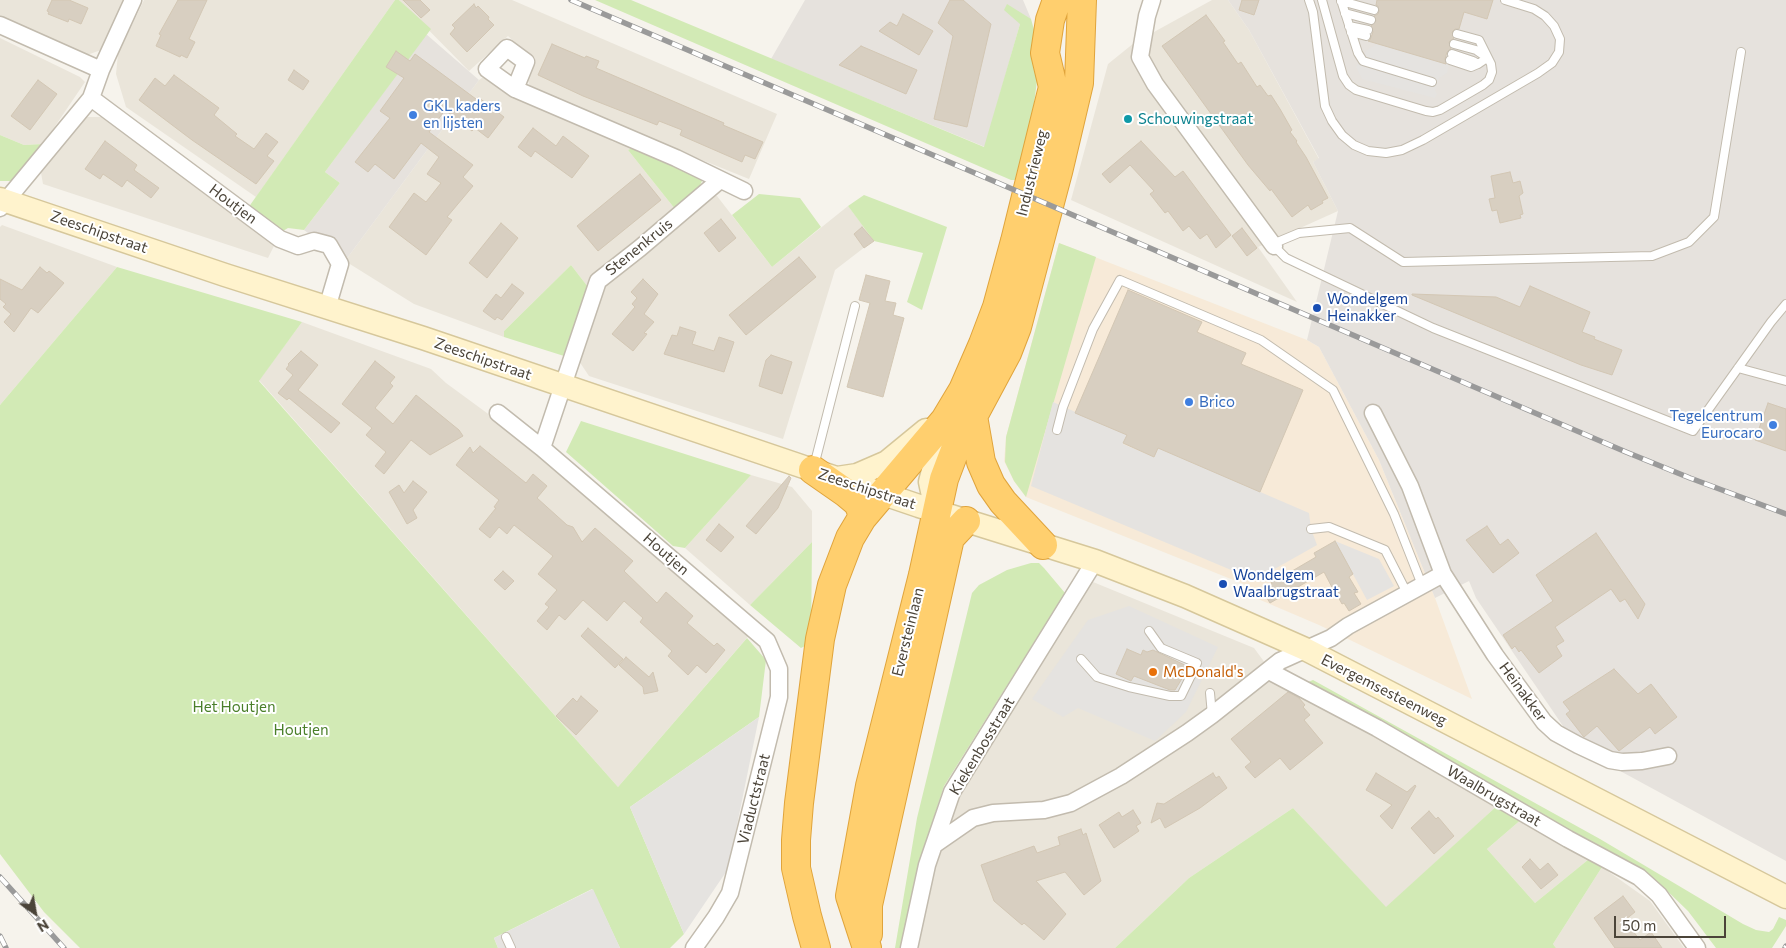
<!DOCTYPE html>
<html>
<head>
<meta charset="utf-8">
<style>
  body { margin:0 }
  #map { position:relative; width:1786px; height:948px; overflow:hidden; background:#f6f3ec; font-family:Commissioner,sans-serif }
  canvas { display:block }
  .north { position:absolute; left:10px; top:888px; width:50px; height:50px; -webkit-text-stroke:4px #fff; paint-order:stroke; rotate:148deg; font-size:14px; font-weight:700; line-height:20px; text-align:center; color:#4b4439 }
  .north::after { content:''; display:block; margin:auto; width:18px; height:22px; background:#4b4439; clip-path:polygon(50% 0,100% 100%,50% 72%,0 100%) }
  .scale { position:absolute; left:1614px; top:916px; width:112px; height:22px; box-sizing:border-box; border:2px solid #4b4439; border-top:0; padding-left:6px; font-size:15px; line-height:18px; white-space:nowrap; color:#4b4439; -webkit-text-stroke:4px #fff; paint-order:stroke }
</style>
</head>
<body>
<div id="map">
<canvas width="1786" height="948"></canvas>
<div class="north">N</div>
<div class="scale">50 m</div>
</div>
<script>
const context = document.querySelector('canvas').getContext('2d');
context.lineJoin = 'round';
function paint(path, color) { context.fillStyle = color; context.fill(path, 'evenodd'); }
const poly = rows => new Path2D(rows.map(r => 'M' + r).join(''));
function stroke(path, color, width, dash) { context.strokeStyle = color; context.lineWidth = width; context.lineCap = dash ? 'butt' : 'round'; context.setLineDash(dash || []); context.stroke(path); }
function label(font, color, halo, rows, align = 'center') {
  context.font = font + ' Commissioner,sans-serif'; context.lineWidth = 4; context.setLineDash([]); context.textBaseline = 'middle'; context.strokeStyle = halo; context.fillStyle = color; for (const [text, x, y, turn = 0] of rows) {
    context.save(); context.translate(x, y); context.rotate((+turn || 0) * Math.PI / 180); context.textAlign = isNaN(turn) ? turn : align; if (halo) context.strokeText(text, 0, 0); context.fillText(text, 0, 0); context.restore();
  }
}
paint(poly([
  [0,0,123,0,104,49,84,56,0,18],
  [144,0,395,0,256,197,126,107,116,74,118,54],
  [399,0,512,0,777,114,749,179,531,91,527,77,534,60,508,36,469,71],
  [1212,0,1228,0,1249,30,1319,159,1313,162,1338,211,1258,247,1297,302,1071,200,1108,64,1134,43],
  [0,38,80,77,85,82,43,144,24,145,0,135],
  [486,75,613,137,611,141,632,148,628,150,675,209,588,287,571,265,504,331,504,337,414,304,345,261,479,80],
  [82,117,107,117,276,242,268,258,43,184,40,167],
  [713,195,717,196,772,267,848,206,874,240,835,270,783,439,589,376,579,361,605,284],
  [2,225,117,267,0,405,0,227],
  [302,322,431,369,446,383,536,449,752,632,618,787,259,380],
  [751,475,792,487,812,511,812,542,750,605,685,548],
  [1076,575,1254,648,1277,679,1499,804,1386,908,1293,808,1189,878,1115,948,903,948,920,860,944,786],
  [1523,818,1589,859,1535,903,1487,849],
  [1602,867,1650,901,1684,948,1556,948,1553,944]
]), '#eae5da');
paint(poly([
  [1059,243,1307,340,1319,347,1379,460,1435,598,1472,699,1319,625,1258,599,1251,587,1026,497,1014,481,1004,461,1006,437]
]), '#f7ead8');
paint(poly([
  [805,0,1023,0,1031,19,1020,24,985,147,771,59],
  [1228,0,1786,0,1786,861,1622,772,1565,729,1476,598,1469,581,1435,598,1379,460,1319,347,1307,340,1338,211,1313,162,1319,158,1249,30],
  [426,34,479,80,345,261,304,230,340,183,325,172]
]), '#e6e2dd');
paint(poly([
  [395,0,399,0,431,29,325,172,340,183,304,230,288,228,283,231,248,208],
  [595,0,631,0,984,147,1020,24,1004,10,1007,4,1031,19,1038,44,1037,81,1032,119,1018,180,1011,180],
  [0,135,24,145,43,144,21,172,11,181,0,181],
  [632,148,703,179,695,196,675,209,628,150],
  [759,194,800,198,821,227,772,267,732,215],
  [864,195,947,227,922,310,907,302,923,253,874,241,848,206],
  [1059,243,1096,257,1026,497,1014,481,1005,462,1006,437],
  [571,265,588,287,564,356,504,337,504,331],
  [117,267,302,322,259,381,618,787,747,638,766,660,759,717,630,807,684,934,670,948,620,948,592,889,494,938,498,948,80,948,44,912,0,854,0,405],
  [581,421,751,475,685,548,673,546,566,452],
  [812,542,811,643,801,648,750,605],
  [1031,563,1039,563,1044,568,1065,593,944,786,920,860,903,948,895,948,917,818,972,593,979,585,1007,570],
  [1313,680,1600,839,1743,924,1756,930,1769,932,1773,929,1779,917,1786,920,1786,926,1772,948,1716,948,1688,911,1660,884,1310,685,1308,682],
  [1499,804,1523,818,1487,849,1535,903,1589,859,1602,867,1553,944,1556,948,1115,948,1189,878,1293,808,1386,907]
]), '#d2eab5');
paint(poly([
  [1377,44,1449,65,1447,73,1439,78,1435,90,1437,94,1435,98,1362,79,1356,67,1367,50],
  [1053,402,1127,435,1123,444,1154,457,1158,448,1309,513,1311,529,1317,545,1255,580,1031,486],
  [1335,541,1379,559,1394,586,1367,600],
  [1129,606,1218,647,1186,712,1155,741,1078,708,1063,717,1032,699,1088,620],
  [759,717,728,869,684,934,630,807],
  [593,889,620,948,498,948,494,938]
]), '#e5e3e0');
const building = poly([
  [52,0,69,0,88,8,81,24,69,19,68,22,48,14,49,12,47,11,52,0],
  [178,0,207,0,189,39,195,42,187,58,181,55,180,57,156,46,161,35,159,34,178,0],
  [403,0,420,0,430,10,421,18,403,0],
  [950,0,963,0,991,24,967,127,934,119,953,36,938,23,950,0],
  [1242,0,1259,0,1254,15,1239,10,1242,0],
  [1377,0,1493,0,1487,19,1464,12,1459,29,1455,29,1452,32,1454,38,1449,42,1451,49,1447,52,1445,59,1446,64,1368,41,1370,40,1373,32,1371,26,1376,21,1374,16,1378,14,1379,11,1378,6,1376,5,1377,0],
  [474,4,476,8,478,6,489,17,488,19,494,25,467,52,450,34,455,28,452,25,474,4],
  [903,14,933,31,919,55,879,31,890,22,897,26,903,14],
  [1206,15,1225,41,1223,42,1238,64,1241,62,1257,87,1260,85,1268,96,1271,95,1280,109,1292,130,1290,132,1297,141,1296,142,1306,157,1328,198,1322,201,1323,203,1311,210,1308,205,1292,217,1271,189,1270,191,1248,165,1162,46,1206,15],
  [552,44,585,58,586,56,599,61,596,68,724,123,723,125,763,142,755,159,745,155,742,162,680,135,682,130,659,121,657,125,583,96,538,75,552,44],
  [861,46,917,70,906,94,839,65,861,46],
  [396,51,410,61,415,54,476,99,478,97,504,117,488,138,475,128,472,131,445,110,429,132,473,165,463,177,473,186,447,217,452,220,426,255,389,227,414,193,426,202,441,183,427,174,439,157,421,143,394,179,375,164,368,172,355,162,390,118,380,111,404,78,386,67,396,51],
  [294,70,309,81,303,90,288,80,294,70],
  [174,75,219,108,214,115,237,134,235,136,254,149,266,133,278,142,267,156,274,161,256,184,192,140,139,100,155,78,165,86,174,75],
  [38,80,57,94,30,130,11,116,38,80],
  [533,128,556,146,563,136,589,156,572,178,535,151,531,157,518,147,533,128],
  [105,141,137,165,134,170,159,188,151,198,127,180,122,187,103,174,100,179,85,169,105,141],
  [1141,141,1175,177,1183,171,1231,235,1216,248,1207,234,1200,239,1189,226,1183,231,1168,211,1165,213,1150,194,1154,191,1130,165,1110,183,1102,174,1141,141],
  [1510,172,1513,183,1520,181,1523,193,1519,196,1523,214,1520,215,1521,218,1500,223,1497,210,1492,211,1489,199,1495,198,1491,176,1510,172],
  [640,174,661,200,598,251,577,226,640,174],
  [721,219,736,238,719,252,704,233,721,219],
  [501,223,518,238,487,278,469,263,501,223],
  [862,227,874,241,864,248,854,234,862,227],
  [1242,228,1257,248,1247,256,1232,236,1242,228],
  [799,257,816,277,746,335,729,315,799,257],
  [40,267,47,273,49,271,64,283,38,313,31,308,14,332,4,322,11,314,3,307,6,304,0,299,0,279,22,290,40,267],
  [866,275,890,281,885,301,896,303,893,315,904,318,883,397,847,387,870,303,859,300,866,275],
  [643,279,658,294,644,314,654,322,644,333,647,334,633,351,612,334,635,307,632,304,637,298,631,292,643,279],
  [512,284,524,293,502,320,497,317,495,320,483,311,496,294,501,298,512,284],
  [1530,286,1590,312,1582,332,1595,337,1594,339,1622,350,1612,375,1581,365,1412,295,1412,294,1496,297,1520,307,1530,286],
  [1128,290,1202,322,1197,332,1246,353,1241,364,1303,390,1260,492,1158,448,1154,457,1123,443,1127,435,1075,413,1128,290],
  [680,327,696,332,692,344,714,351,719,337,734,342,724,372,664,354,672,335,677,336,680,327],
  [301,351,318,365,298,390,340,423,331,433,289,398,287,400,278,393,293,375,286,369,289,365,288,364,301,351],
  [771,355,792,362,782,394,759,386,766,360,771,355],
  [375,361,395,377,390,383,393,386,375,408,393,424,416,395,459,430,463,436,430,455,411,440,384,474,375,466,386,452,366,435,372,428,342,404,375,361],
  [1768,403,1786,409,1786,451,1755,440,1768,403],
  [480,446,526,483,533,474,547,486,537,498,567,525,573,527,582,542,595,528,633,561,624,571,657,603,666,592,693,616,687,623,714,646,717,643,725,650,706,673,697,665,688,675,668,656,672,651,640,622,643,618,624,601,607,621,583,600,565,620,559,615,547,630,537,621,549,607,545,604,557,590,538,574,553,556,514,525,507,534,499,527,490,538,479,529,496,508,494,507,499,500,456,465,470,447,473,453,480,446],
  [789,476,791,478,778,508,756,534,746,526,789,476],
  [413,481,427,492,413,510,417,518,407,524,389,492,399,485,404,493,413,481],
  [719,524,734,537,721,552,706,540,719,524],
  [1487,526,1500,545,1508,539,1519,553,1493,573,1466,540,1487,526],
  [1596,533,1645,604,1638,619,1625,599,1620,602,1611,589,1555,627,1564,641,1556,646,1562,656,1539,673,1521,650,1519,652,1515,646,1512,649,1503,635,1553,601,1536,575,1596,533],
  [1335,541,1353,574,1349,577,1358,592,1354,593,1361,604,1349,611,1344,603,1342,604,1336,593,1335,593,1324,572,1270,603,1262,590,1272,584,1270,580,1285,571,1287,574,1316,557,1314,553,1335,541],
  [503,571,514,581,505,590,494,580,503,571],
  [588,628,623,659,615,668,581,636,588,628],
  [1127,649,1141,655,1143,650,1147,652,1153,650,1189,667,1175,690,1170,690,1134,676,1131,681,1116,674,1127,649],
  [626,657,649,677,653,672,658,691,644,694,643,687,619,665,626,657],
  [1614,669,1638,694,1651,684,1677,717,1655,734,1650,727,1619,751,1597,726,1584,737,1583,736,1566,714,1570,711,1563,702,1614,669],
  [1288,692,1299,698,1305,705,1303,707,1310,715,1304,720,1323,743,1290,770,1280,758,1255,778,1245,767,1251,762,1231,739,1288,692],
  [581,696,598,711,576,735,556,716,573,698,577,702,581,696],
  [1213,773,1216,778,1219,776,1227,788,1200,808,1165,828,1160,818,1151,823,1157,803,1164,804,1213,773],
  [1376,773,1407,792,1415,785,1416,786,1392,829,1380,816,1392,805,1366,790,1376,773],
  [1133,810,1141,823,1136,826,1139,831,1114,848,1099,825,1119,812,1122,817,1133,810],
  [1429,811,1436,819,1438,817,1454,836,1434,854,1411,828,1429,811],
  [1081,829,1083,835,1086,833,1101,881,1084,895,1065,872,1036,881,1066,914,1044,940,1024,923,1022,925,994,901,981,865,1034,846,1037,853,1060,845,1058,837,1081,829],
  [1530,859,1540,870,1548,863,1558,875,1541,889,1522,867,1530,859],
  [1623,896,1635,912,1625,920,1632,930,1640,940,1651,932,1662,948,1615,948,1594,918,1623,896]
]);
paint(building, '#d8cfc1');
stroke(building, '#d3c7b4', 1);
const lane = poly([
  [1309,0,1313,12,1325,106,1332,121,1342,135,1354,145,1368,151,1386,153,1402,150,1423,140,1538,73,1552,63,1559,52,1560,39,1554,26,1545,16,1534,9,1505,0],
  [1322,0,1343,76,1349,85,1356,90,1426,111,1433,112,1440,110,1483,85,1489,80,1492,72,1491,64,1479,40,1457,34],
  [1341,0,1358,53,1363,61,1432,82],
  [1341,1,1374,10],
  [1345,13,1371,20],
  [1349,26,1368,30],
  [1351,32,1366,36],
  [1454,44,1476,50,1486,57],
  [1452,54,1473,61,1478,64,1487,58],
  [1450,60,1471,67,1478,64],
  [1271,242,1275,243,1299,233,1350,228,1403,262,1652,256,1689,242,1714,217,1741,52],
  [1274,246,1286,258,1433,328,1693,431,1771,322,1786,304],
  [1738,368,1786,381],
  [1057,430,1063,407,1093,329,1120,280,1261,340,1333,390,1394,514,1422,585],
  [814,466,855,306],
  [1311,529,1329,527,1385,550,1407,593],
  [1081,659,1097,677,1129,687,1170,696,1181,696,1197,663,1161,648,1149,631],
  [1210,693,1212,715],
  [506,937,511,948]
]);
const street = poly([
  [1152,0,1147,16,1140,57,1155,84,1274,246],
  [0,25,101,70],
  [515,89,526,62,507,48,487,69,515,89,676,158,744,191],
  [91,98,280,239,298,246,314,241,329,245,340,264,327,308],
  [0,208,91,98,101,70,133,0],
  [498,413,542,448,767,641,779,669,779,697,730,893,716,917,694,948],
  [1373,413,1410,486,1443,574,1495,655,1544,722,1556,733,1578,745,1610,760,1622,762,1642,761,1668,756],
  [542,448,598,281,640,248,720,180],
  [1269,671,1377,728,1568,839,1639,877,1659,895,1697,948],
  [934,845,973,818,993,813,1044,810,1071,803,1121,776,1187,733,1212,715,1280,661,1331,638,1348,626,1443,574],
  [909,948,927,865,952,792,1095,561]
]);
const secondary = poly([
  [0,199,225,275,423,338,919,506,1095,561,1185,596,1305,649,1786,897],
  [837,478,857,475,887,462,926,430],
  [933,496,930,482,935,463,949,432]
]);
const highway = poly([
  [973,416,981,462,991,485,1003,502,1043,545],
  [813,470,846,493,858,503,861,510,862,518],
  [868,934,868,905,950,538,966,521],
  [816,948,807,916,796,868,796,840,799,803,820,639,832,585,850,538,862,518,945,420,963,390,983,344,997,307,1015,241,1053,87,1045,53,1050,20,1057,0],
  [867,948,850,896,870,786,923,575,944,479,955,450,1007,353,1017,327,1058,172,1079,83,1082,0]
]);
stroke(lane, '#c2bbae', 10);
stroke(street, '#c2bbae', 19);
stroke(secondary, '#d6c79b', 25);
stroke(highway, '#e0a43c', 30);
stroke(lane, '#fff', 8);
stroke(street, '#fff', 16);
stroke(secondary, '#fff3cd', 22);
stroke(highway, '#ffcf6e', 28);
const rail = poly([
  [571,0,1626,452,1690,478,1786,514],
  [0,877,64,948],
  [0,936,6,948],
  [1785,948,1786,946]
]);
stroke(rail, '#9a9a9a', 5.5);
stroke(rail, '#fff', 4, [11]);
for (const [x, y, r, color] of [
  [413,115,5,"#3f7fe0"],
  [1128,119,5,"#0f9aa8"],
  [1317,308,5,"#1a4fb4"],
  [1189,402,5,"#3f7fe0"],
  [1773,425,5,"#3f7fe0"],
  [1223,584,5,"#1a4fb4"],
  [1153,672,5,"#e8710a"]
]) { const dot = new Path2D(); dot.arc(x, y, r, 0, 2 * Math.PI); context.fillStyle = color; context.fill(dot); stroke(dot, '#fff', 2); }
label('15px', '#366cbe', '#fff', [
  ["GKL kaders",423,106],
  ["en lijsten",423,123],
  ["Brico",1199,402],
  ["Tegelcentrum",1763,416,"right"],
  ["Eurocaro",1763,433,"right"]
], 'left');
label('15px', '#0d838f', '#fff', [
  ["Schouwingstraat",1138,119]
], 'left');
label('15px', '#4b4439', '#fff', [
  ["Industrieweg",1032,173,-76],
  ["Houtjen",233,204,37],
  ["Zeeschipstraat",99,232,19],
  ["Stenenkruis",639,247,-39],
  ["Zeeschipstraat",483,359,19],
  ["Zeeschipstraat",867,489,18],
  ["Houtjen",666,554,41],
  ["Eversteinlaan",908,632,-76],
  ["Evergemsesteenweg",1384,690,27],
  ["Heinakker",1523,692,54],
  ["Kiekenbosstraat",982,746,-59],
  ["Waalbrugstraat",1494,796,30],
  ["Viaductstraat",754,799,-76]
]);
label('15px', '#164399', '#fff', [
  ["Wondelgem",1327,299],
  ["Heinakker",1327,316],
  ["Wondelgem",1233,575],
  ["Waalbrugstraat",1233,592]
], 'left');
label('15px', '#c56008', '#fff', [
  ["McDonald's",1163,672]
], 'left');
label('15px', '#4a7f2a', '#fff', [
  ["Het Houtjen",234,707],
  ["Houtjen",301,730]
]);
</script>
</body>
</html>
